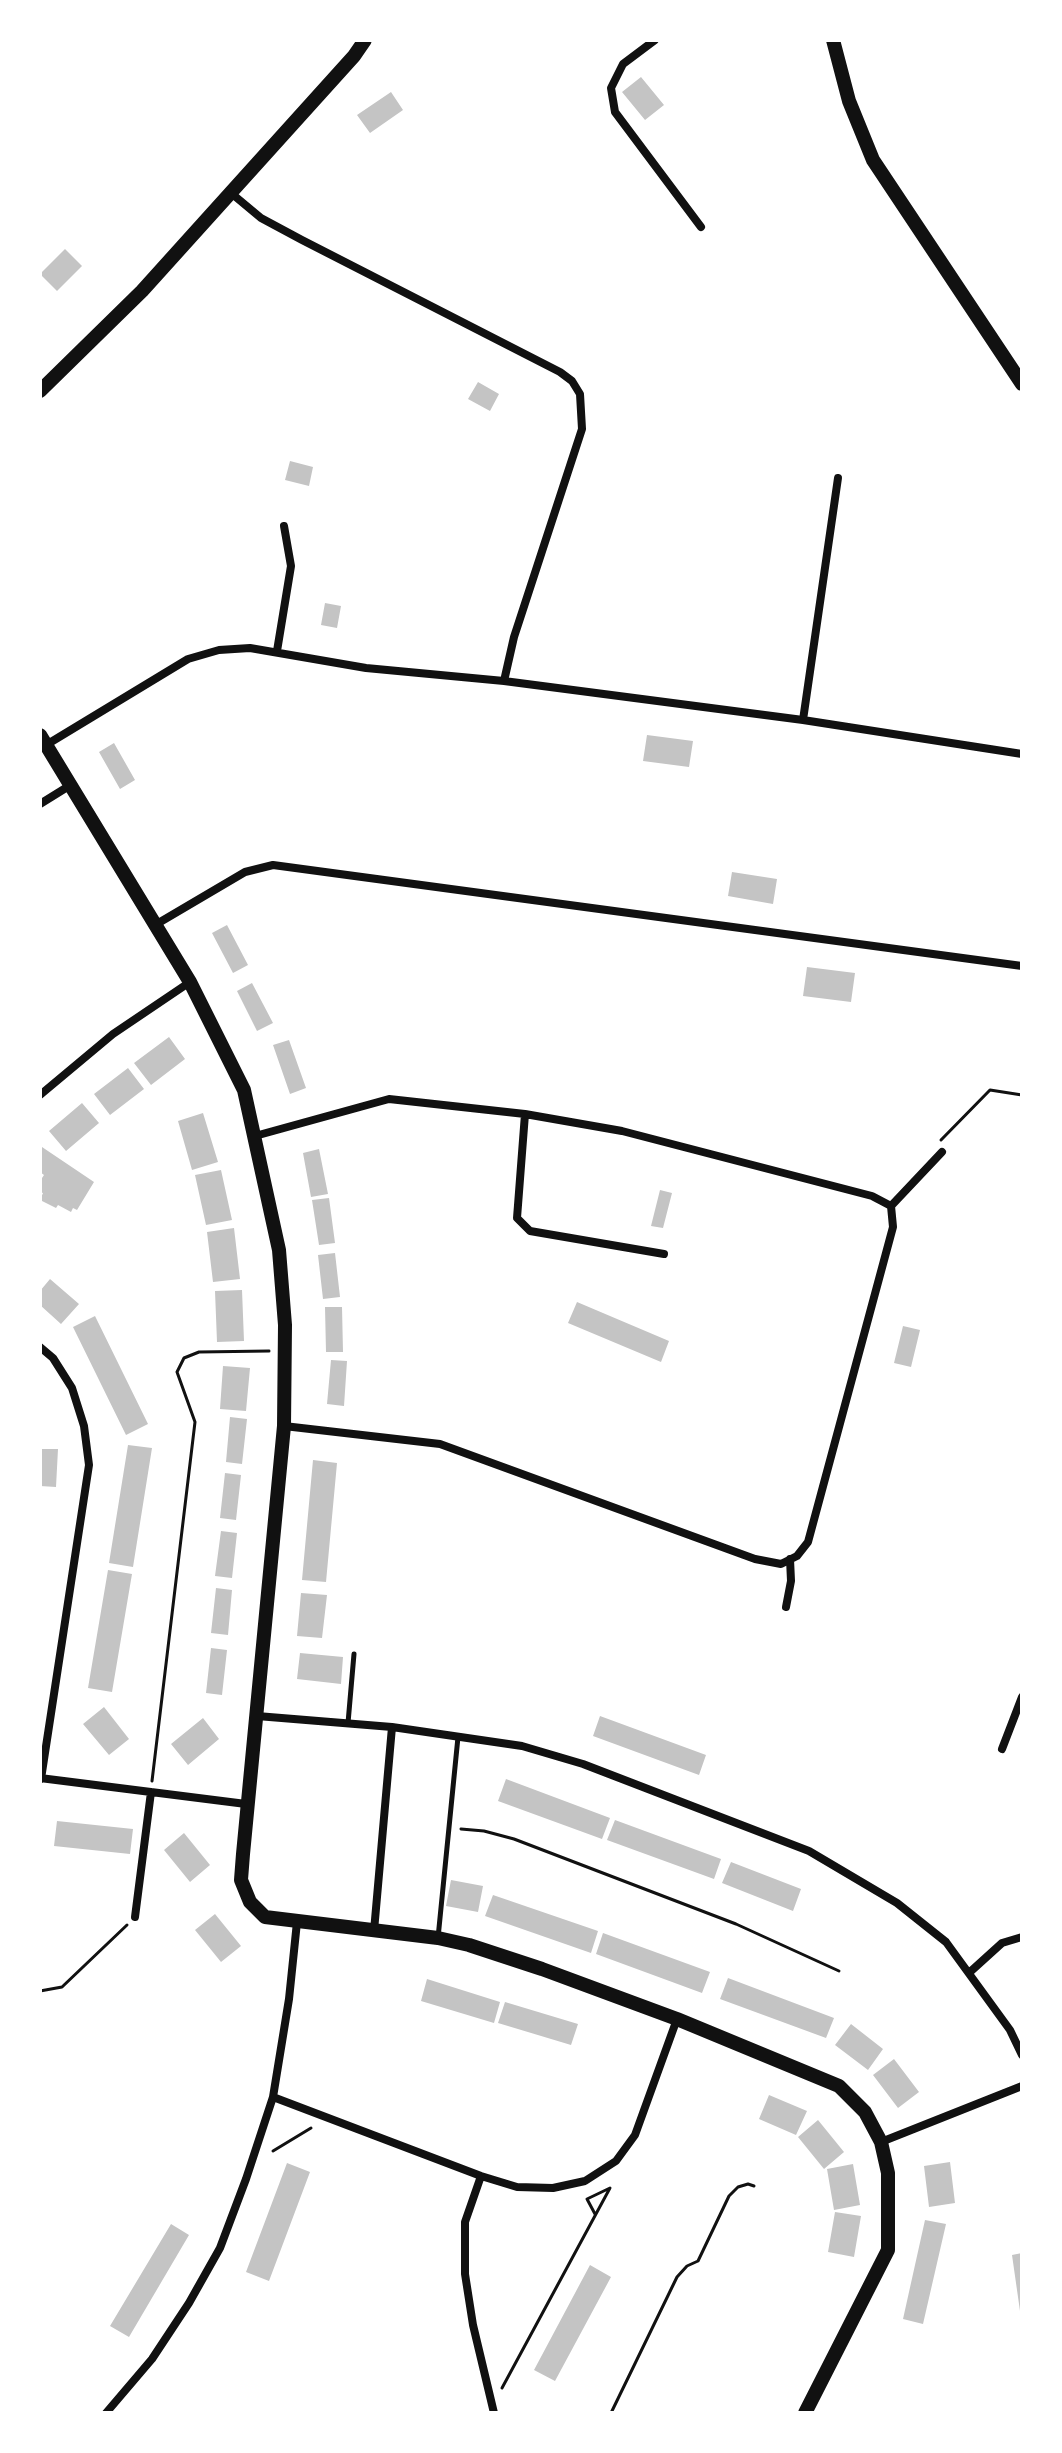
<!DOCTYPE html>
<html>
<head>
<meta charset="utf-8">
<style>
  body { margin:0 }
  #map { position:relative; width:1062px; height:2453px; overflow:hidden; background:#fff; font-family:Karla,sans-serif }
  canvas { display:block }
  .frame { position:absolute; inset:0; border:42px solid #fff; pointer-events:none }
</style>
</head>
<body>
<div id="map">
<canvas width="1062" height="2453"></canvas>
<div class="frame"></div>
</div>
<script>
const context = document.querySelector('canvas').getContext('2d');
context.lineJoin = 'round';
function paint(path, color) { context.fillStyle = color; context.fill(path, 'evenodd'); }
const poly = rows => new Path2D(rows.map(r => 'M' + r).join(''));
function stroke(path, color, width, dash) { context.strokeStyle = color; context.lineWidth = width; context.lineCap = dash ? 'butt' : 'round'; context.setLineDash(dash || []); context.stroke(path); }
paint(poly([
  [641,77,664,105,645,120,622,92],
  [391,92,403,110,370,133,357,115],
  [65,249,82,266,57,291,40,274],
  [478,382,499,394,490,411,468,399],
  [290,461,313,467,309,486,285,480],
  [325,603,341,606,337,628,321,625],
  [647,735,693,741,689,767,643,761],
  [114,743,135,780,120,789,99,752],
  [732,872,777,879,773,904,728,896],
  [227,925,248,965,233,973,212,933],
  [807,967,855,973,851,1002,803,996],
  [252,983,273,1023,257,1031,237,991],
  [169,1037,185,1059,151,1085,134,1063],
  [289,1040,306,1088,290,1094,273,1045],
  [128,1068,144,1089,110,1115,94,1094],
  [82,1103,99,1123,66,1151,49,1131],
  [203,1113,218,1162,192,1170,178,1121],
  [42,1147,94,1182,77,1210,73,1208,71,1212,58,1205,56,1208,40,1200,43,1193,40,1192,40,1181,44,1175,40,1172],
  [319,1149,328,1194,311,1197,303,1153],
  [221,1170,232,1220,206,1225,195,1175],
  [660,1190,672,1193,663,1228,651,1226],
  [329,1198,335,1243,319,1245,312,1200],
  [234,1228,240,1279,213,1282,207,1232],
  [335,1253,340,1297,323,1299,318,1255],
  [50,1279,79,1304,61,1324,40,1305,40,1291],
  [242,1290,244,1341,217,1342,215,1291],
  [577,1302,669,1341,661,1362,568,1323],
  [325,1307,342,1307,343,1352,326,1352],
  [95,1316,148,1424,126,1435,73,1327],
  [903,1326,920,1330,911,1367,894,1363],
  [331,1360,347,1361,344,1406,327,1404],
  [223,1366,250,1368,246,1411,220,1409],
  [230,1417,247,1419,242,1464,226,1462],
  [128,1445,152,1448,133,1567,109,1563],
  [40,1449,58,1449,56,1487,40,1486],
  [313,1460,337,1463,326,1582,302,1580],
  [225,1473,241,1475,236,1520,220,1518],
  [221,1531,237,1533,232,1578,215,1576],
  [108,1570,132,1574,112,1692,88,1688],
  [216,1588,232,1590,228,1635,211,1633],
  [301,1593,327,1595,322,1638,297,1636],
  [211,1648,227,1650,222,1695,206,1693],
  [300,1653,343,1657,341,1684,297,1679],
  [104,1707,129,1739,109,1755,83,1724],
  [600,1716,706,1755,699,1775,593,1736],
  [203,1718,219,1739,188,1765,171,1744],
  [506,1779,610,1818,602,1839,498,1801],
  [615,1820,721,1859,714,1879,607,1840],
  [57,1821,133,1829,130,1854,54,1846],
  [184,1833,210,1865,190,1882,164,1850],
  [731,1862,801,1889,793,1911,722,1883],
  [451,1880,483,1886,478,1912,446,1906],
  [493,1895,598,1931,591,1953,485,1916],
  [215,1914,241,1946,221,1962,195,1930],
  [603,1933,710,1972,702,1993,596,1954],
  [728,1978,834,2018,826,2038,720,1999],
  [427,1979,500,2002,494,2023,421,2001],
  [505,2002,578,2024,571,2045,498,2023],
  [851,2024,883,2049,868,2070,835,2045],
  [894,2059,919,2092,898,2108,873,2075],
  [769,2095,807,2111,796,2135,759,2119],
  [818,2120,844,2152,824,2169,798,2137],
  [950,2162,955,2203,929,2207,924,2166],
  [287,2163,310,2172,269,2281,246,2272],
  [853,2164,860,2205,834,2210,827,2169],
  [835,2212,861,2216,854,2257,828,2252],
  [925,2220,946,2224,923,2324,903,2319],
  [171,2224,189,2235,129,2337,110,2326],
  [1022,2253,1022,2311,1020,2311,1012,2255],
  [590,2265,611,2277,555,2381,534,2370]
]), '#c4c4c4');
stroke(poly([
  [941,1140,990,1090,1022,1095],
  [152,1781,195,1422,177,1372,184,1358,199,1352,269,1351],
  [461,1829,484,1831,514,1839,736,1924,839,1971],
  [40,1991,62,1987,127,1925],
  [273,2151,311,2128],
  [502,2388,610,2188,587,2199,595,2214],
  [611,2413,677,2277,687,2266,698,2261,729,2196,738,2187,748,2184,754,2186]
]), '#111', 3);
stroke(poly([
  [348,1723,354,1654],
  [438,1938,458,1737]
]), '#111', 5);
stroke(poly([
  [655,40,623,64,611,88,615,112,701,227],
  [231,193,261,218,302,240,560,372,572,381,580,394,582,429,514,637,504,681],
  [277,651,291,566,284,526],
  [803,720,838,478],
  [46,745,188,659,219,650,250,648,366,668,504,681,803,720,1022,754],
  [40,804,69,786],
  [155,925,245,872,273,865,1022,966],
  [40,1095,113,1034,190,982],
  [525,1114,517,1218,530,1231,664,1254],
  [255,1136,389,1099,525,1114,622,1131,872,1196,891,1206,893,1227,808,1542,797,1556,781,1564,755,1559,440,1444,284,1426],
  [891,1206,942,1152],
  [40,1347,53,1358,72,1388,84,1426,89,1465,41,1779],
  [786,1607,791,1581,790,1559],
  [257,1716,392,1727,522,1746,583,1764,809,1851,897,1903,946,1942,1010,2030,1022,2055],
  [1002,1749,1022,1697],
  [40,1778,246,1804],
  [135,1917,151,1792],
  [374,1931,392,1727],
  [970,1972,1002,1943,1022,1937],
  [273,2097,481,2176,517,2187,553,2188,585,2181,616,2161,635,2135,677,2019],
  [881,2142,1022,2086],
  [481,2176,465,2222,465,2274,473,2325,494,2413],
  [106,2413,152,2359,189,2303,220,2248,246,2179,273,2097,289,1999,297,1922]
]), '#111', 8);
stroke(poly([
  [833,40,849,101,873,160,1022,384],
  [40,391,142,291,354,56,365,40],
  [40,735,190,982,244,1090,279,1250,285,1325,284,1426,243,1854,241,1880,250,1902,265,1917,438,1938,469,1945,542,1969,677,2019,839,2086,865,2112,881,2142,888,2173,888,2250,805,2413]
]), '#111', 14);
</script>
</body>
</html>
